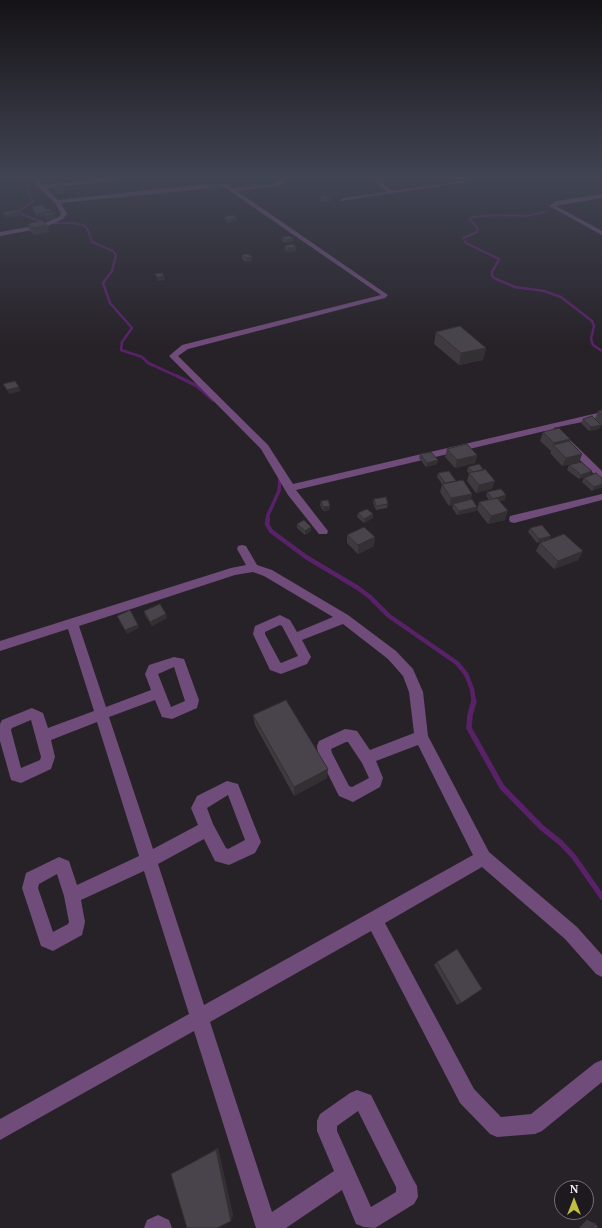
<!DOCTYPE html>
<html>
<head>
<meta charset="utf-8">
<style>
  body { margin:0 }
  #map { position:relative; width:602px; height:1228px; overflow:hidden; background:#272228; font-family:"Noto Serif",serif }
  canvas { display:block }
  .north { position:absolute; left:554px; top:1180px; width:40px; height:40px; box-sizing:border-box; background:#1d191f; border:1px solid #736f74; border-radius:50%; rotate:0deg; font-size:11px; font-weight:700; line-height:16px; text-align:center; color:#f3eff4 }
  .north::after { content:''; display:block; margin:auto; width:14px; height:18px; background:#c0be41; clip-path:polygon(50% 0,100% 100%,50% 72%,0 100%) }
</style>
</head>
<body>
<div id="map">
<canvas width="602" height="1228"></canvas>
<div class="north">N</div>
</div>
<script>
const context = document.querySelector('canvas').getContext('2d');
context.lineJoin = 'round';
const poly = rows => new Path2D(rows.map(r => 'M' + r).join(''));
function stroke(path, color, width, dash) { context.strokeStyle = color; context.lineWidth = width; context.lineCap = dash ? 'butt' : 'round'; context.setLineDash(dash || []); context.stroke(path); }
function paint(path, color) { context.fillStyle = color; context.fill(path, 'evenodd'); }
stroke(poly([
  [15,176,29,189,29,194,33,202,19,211,21,214,45,223,71,223,83,225,87,228,92,242,113,251,116,255,114,264],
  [497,264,499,259,466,243,463,238,477,232,478,228,469,219,473,217,495,215,526,216,545,212]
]), '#592268', 2);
stroke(poly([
  [114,263,112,271,103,283,110,303,132,328,122,342,121,350,142,357,148,363,179,377],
  [497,263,492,272,492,276,496,279,515,287,544,291,561,297,592,321,594,326,591,339,593,345,602,351]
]), '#592268', 2.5);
stroke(poly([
  [177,376,197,386,213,400],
  [267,520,268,515,279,491,280,478]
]), '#592268', 3.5);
stroke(poly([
  [268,519,267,524,271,531,306,557,358,588,370,597,389,616,457,663,466,674,472,689,474,702]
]), '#592268', 4.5);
stroke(poly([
  [474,701,470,715,469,728,502,787,541,827,561,843,574,857,602,897]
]), '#592268', 5.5);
paint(poly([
  [32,176,36,176,43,185,131,176,144,176,141,178,46,188,58,200,214,183,227,184,233,188,274,184,285,176,289,176,286,181,277,186,237,191,388,295,385,298,188,349,178,356,268,445,293,484,602,412,602,418,553,428,570,440,602,471,602,480,599,479,564,444,545,431,296,490,328,531,327,534,319,534,288,495,261,449,169,356,182,345,381,295,224,187,61,203,67,214,63,219,43,228,0,236,0,232,40,225,59,217,61,214,55,203,40,188,32,176],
  [368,176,373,176,393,191,496,176,507,176,341,201,340,200,343,198,387,192,368,176],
  [602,194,602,198,556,206,602,231,602,235,549,206,556,201,602,194],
  [602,494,602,500,514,523,510,522,509,519,510,516,514,515,602,494],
  [242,545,246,546,257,565,272,570,348,615,396,651,413,669,423,692,428,736,489,852,577,927,602,955,602,977,596,974,565,939,482,867,385,923,474,1089,501,1117,531,1114,595,1063,602,1060,602,1082,542,1131,535,1134,497,1137,490,1134,460,1103,371,931,210,1022,272,1212,334,1171,317,1131,317,1121,320,1114,350,1093,357,1090,371,1095,413,1179,417,1186,418,1197,414,1204,375,1228,364,1227,356,1224,342,1190,286,1228,256,1228,194,1031,0,1140,0,1119,189,1014,144,871,81,900,85,922,82,935,53,951,41,946,22,888,26,873,59,857,69,861,77,885,139,856,97,722,51,740,55,757,51,769,21,783,11,780,0,741,0,724,2,720,32,708,43,713,48,728,94,711,68,629,0,651,0,641,231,568,246,565,237,549,238,546,242,545],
  [253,572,264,576,333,617,297,632,290,620,280,615,255,626,253,634,270,670,281,674,307,664,311,657,302,640,343,624,388,659,403,676,409,692,414,733,370,750,357,731,352,730,345,729,319,741,317,746,318,754,339,796,353,802,380,787,383,778,376,761,418,745,473,855,204,1005,158,864,204,839,215,861,229,865,255,853,261,842,238,784,227,781,197,796,191,808,198,825,153,849,109,717,155,700,162,717,172,719,197,708,199,700,184,659,174,657,149,665,145,674,151,690,106,707,79,626,235,575,253,572],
  [280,625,282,626,298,656,281,663,280,662,265,634,265,632,280,625],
  [174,667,185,701,171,707,158,674,174,667],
  [31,720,41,757,40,760,21,768,11,730,12,728,31,720],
  [346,742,348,742,362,763,369,778,352,787,349,786,332,753,331,749,346,742],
  [228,795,245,840,228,849,226,848,213,824,207,808,228,795],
  [57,874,64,896,69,922,68,924,53,932,38,888,39,884,57,874],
  [358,1111,396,1187,396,1192,371,1207,337,1131,337,1126,358,1111],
  [158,1215,169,1220,172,1228,144,1228,147,1220,158,1215]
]), '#704c7a');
paint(poly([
  [189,176,197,176,197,179,192,180,189,178],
  [581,176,596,176,595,179,580,177],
  [209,185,218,190,212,191,210,189],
  [331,197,331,201,325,202,320,201,320,198],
  [224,217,237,221,228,223,225,220],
  [28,224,47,225,49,232,35,235,30,231],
  [282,237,293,238,293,242,286,243,282,241],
  [284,246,296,251,287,252,285,249],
  [242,255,252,257,252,261,246,262,242,259],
  [436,332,486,348,483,360,459,365,434,344],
  [602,410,602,426,601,425,599,429,589,431,581,423,583,419,595,419,598,411],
  [543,432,570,439,570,441,582,454,579,462,562,466,550,453,551,451,540,441],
  [447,449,477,455,475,463,455,468,445,457],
  [420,454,438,460,437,464,426,467,419,458],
  [569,465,592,471,590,475,579,479,567,470],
  [468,467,492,489,476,493,467,481,469,474,467,471],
  [438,473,456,481,472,494,470,500,477,507,476,511,457,515,452,508,453,505,449,506,440,492,442,484,437,477],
  [584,478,602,478,602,487,592,491,582,482],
  [487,492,505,500,500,501,505,520,488,524,477,510,479,502,489,500,486,496],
  [374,499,388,504,387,508,376,510,373,503],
  [321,501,330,506,330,510,323,511,320,505],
  [358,513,373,514,373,518,364,523,357,517],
  [297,524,311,531,305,535,297,528],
  [530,528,550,539,583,551,578,560,554,569,536,551,540,543,545,541,537,543,528,532],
  [347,535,374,546,358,554,347,543],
  [144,611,167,618,152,626,145,615],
  [253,715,327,778,294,796,255,725],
  [437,962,461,1003,457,1005,434,965],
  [218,1148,233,1216,171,1174,175,1172],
  [587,1220,596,1224,598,1228,579,1228]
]), '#3f3a40');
paint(poly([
  [191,176,197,176,197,179,192,180],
  [218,187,218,190,212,191,212,188],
  [64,188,65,194,56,194,55,191],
  [331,197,331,201,325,202,325,199],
  [52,211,53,214,43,214,44,216,36,217,35,214],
  [18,212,19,216,6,218,4,215],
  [55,214,56,218,46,220,45,216],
  [237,218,237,221,228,223,228,220],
  [47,225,49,232,35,235,33,228],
  [293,238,293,242,286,243,286,240],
  [296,247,296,251,287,252,287,248],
  [252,257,252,261,246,262,246,258],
  [164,276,165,280,157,281,157,277],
  [486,348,483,360,459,365,461,353],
  [19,387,21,391,9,394,7,390],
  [601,425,599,429,589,431,591,427],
  [570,439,567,447,553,445,551,451,554,443],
  [582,454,579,462,562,466,566,458],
  [477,455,475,463,455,468,457,460],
  [438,460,437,464,426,467,427,463],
  [592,471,590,475,579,479,581,475],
  [495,481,492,489,476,493,479,485],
  [602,484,602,487,592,491,594,487],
  [472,494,470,502,453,504,453,505,449,506,451,498],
  [506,495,505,500,492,503,493,499],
  [330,506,330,510,323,511,323,507],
  [477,507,476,511,457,515,459,511],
  [508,511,505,520,488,524,491,516],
  [373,514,373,518,364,523,364,519],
  [311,527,311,531,305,535,305,531],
  [551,536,549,540,537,543,539,539],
  [375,537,374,546,358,554,358,545],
  [583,551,578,560,554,569,558,561],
  [166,614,167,618,152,626,150,622],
  [138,625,139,628,127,634,125,630],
  [328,769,327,778,294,796,294,787],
  [218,1148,233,1216,231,1221,216,1150]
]), '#333034');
const building = poly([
  [216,184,218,187,212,188,209,185,216,184],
  [56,188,64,188,64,190,55,191,56,188],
  [323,196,331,197,325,199,320,198,323,196],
  [42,205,46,209,50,209,52,211,35,214,32,207,42,205],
  [17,210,18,212,4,215,3,212,17,210],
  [54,212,55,214,45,216,43,214,54,212],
  [233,215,237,218,228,220,224,217,233,215],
  [42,220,47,225,33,228,28,224,42,220],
  [289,236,293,238,286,240,282,237,289,236],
  [293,244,296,247,287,248,284,246,293,244],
  [248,254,252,257,246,258,242,255,248,254],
  [162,273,164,276,157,277,155,274,162,273],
  [460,326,486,348,461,353,436,332,460,326],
  [15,381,19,387,7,390,3,384,15,381],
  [602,410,602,415,598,411,602,410],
  [592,416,601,425,591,427,583,419,592,416],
  [559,428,570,439,554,443,543,432,559,428],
  [569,441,582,454,566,458,553,445,569,441],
  [467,444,477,455,457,460,447,449,467,444],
  [431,452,438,460,427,463,420,454,431,452],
  [581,462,592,471,581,475,569,465,581,462],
  [479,464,484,470,473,472,468,467,479,464],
  [485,469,495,481,479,485,469,473,485,469],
  [449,471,456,481,445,483,438,473,449,471],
  [596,473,602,478,602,484,594,487,584,478,596,473],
  [463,480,472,494,451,498,442,484,463,480],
  [501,489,506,495,493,499,487,492,501,489],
  [386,497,388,504,376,506,374,499,386,497],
  [497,498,508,511,491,516,479,502,497,498],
  [472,499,477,507,459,511,453,504,472,499],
  [328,500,330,506,323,507,321,501,328,500],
  [367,509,373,514,364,519,358,513,367,509],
  [304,520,311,527,305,531,297,524,304,520],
  [542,525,551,536,539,539,530,528,542,525],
  [364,527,375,537,358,545,347,535,364,527],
  [564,534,583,551,558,561,540,543,564,534],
  [160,604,166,614,150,622,144,611,160,604],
  [130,610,138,625,125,630,117,616,130,610],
  [286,700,328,769,294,787,253,715,286,700],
  [457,949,482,989,461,1003,437,962,457,949],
  [216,1150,231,1221,217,1228,187,1228,171,1174,216,1150],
  [596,1224,598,1228,591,1228,596,1224]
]);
paint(building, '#49444b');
stroke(building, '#333034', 1);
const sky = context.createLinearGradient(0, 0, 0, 348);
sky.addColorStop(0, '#151316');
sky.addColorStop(0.51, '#414453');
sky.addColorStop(1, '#41445300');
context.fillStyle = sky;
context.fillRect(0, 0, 602, 348);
</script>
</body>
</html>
